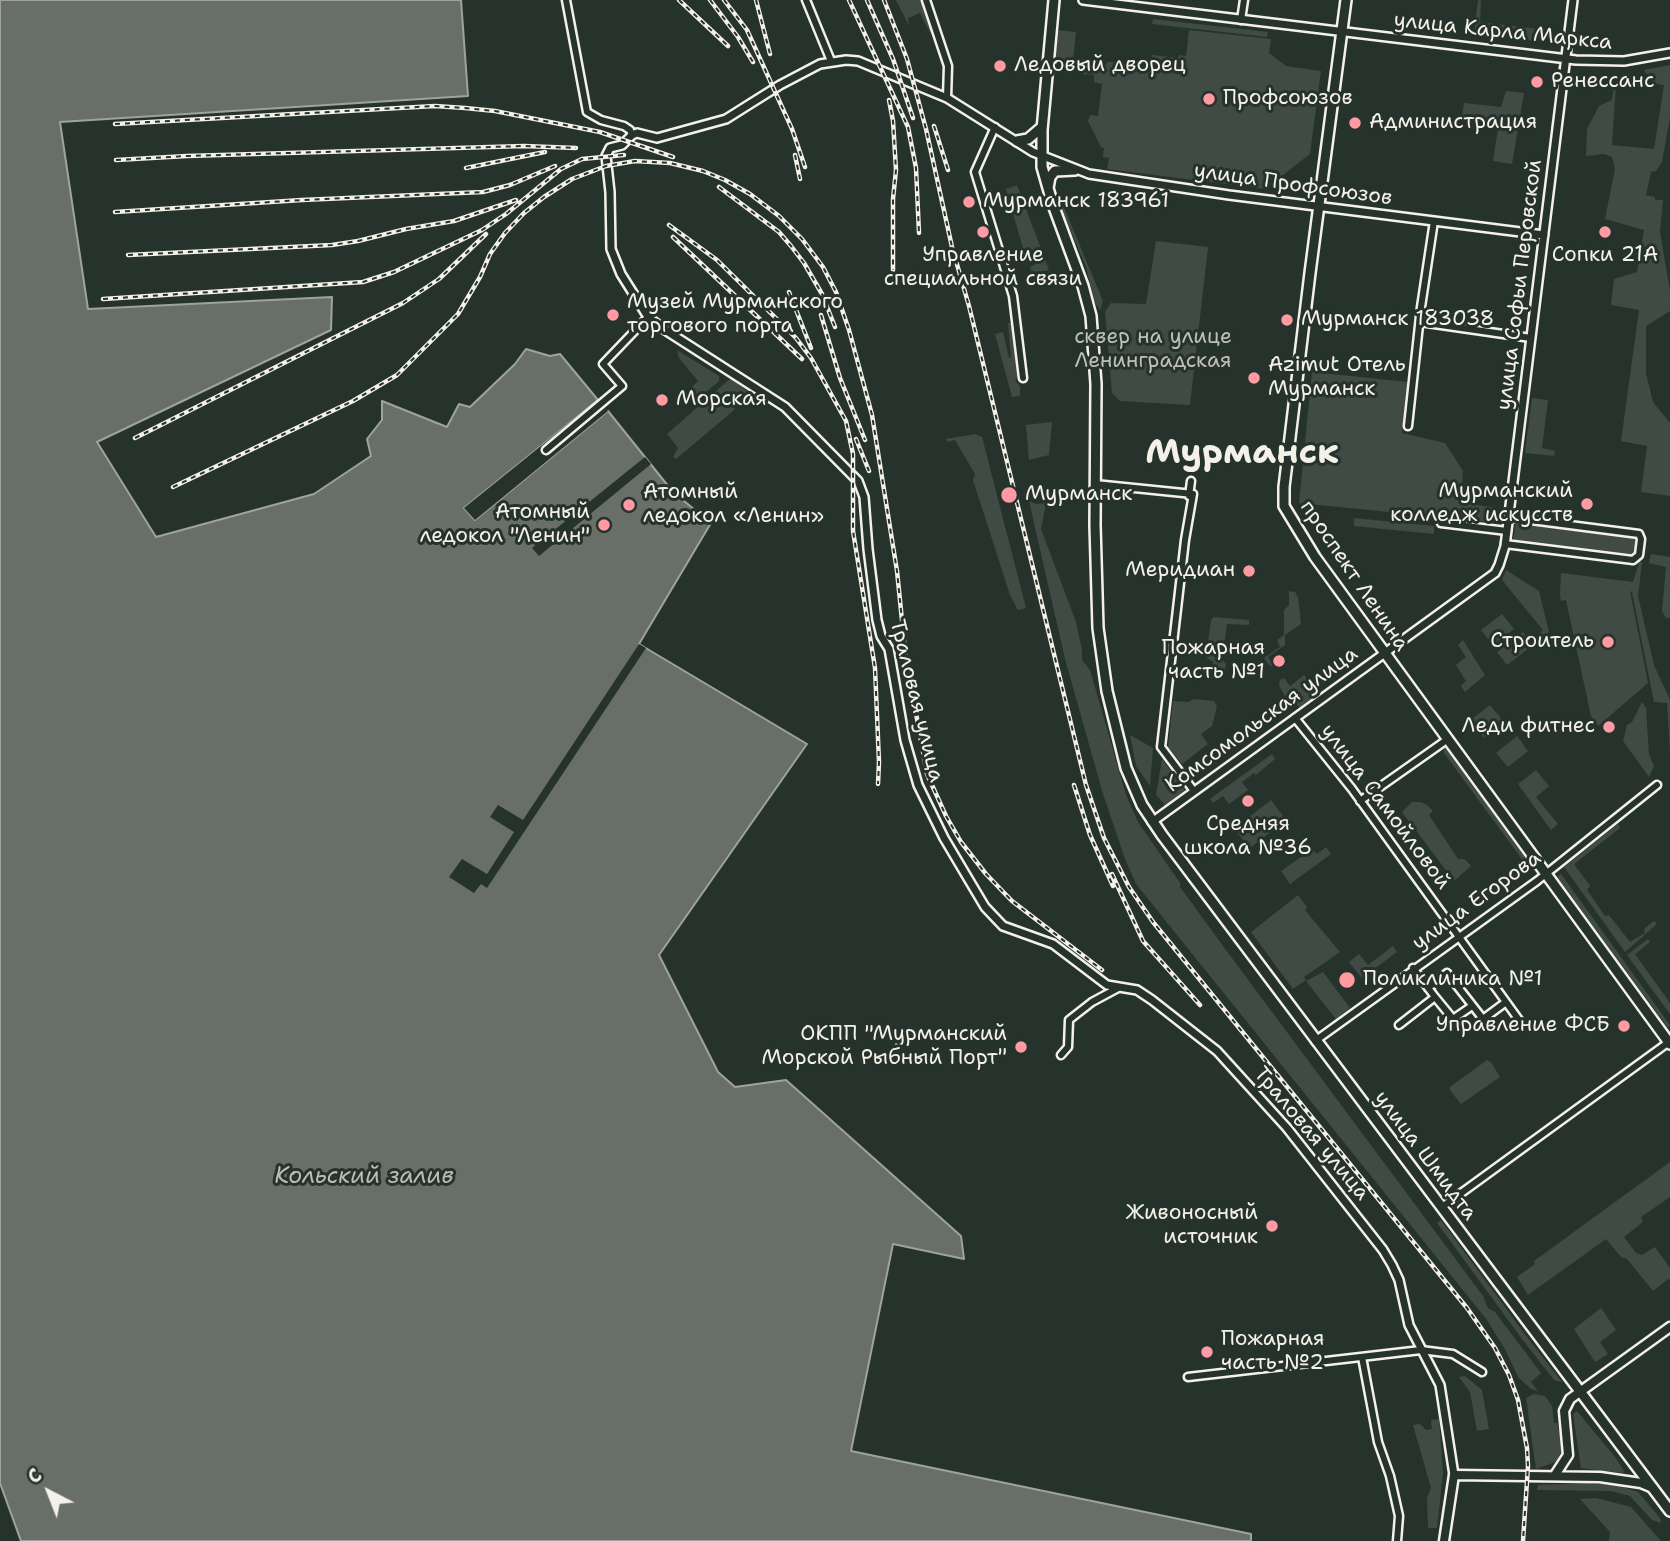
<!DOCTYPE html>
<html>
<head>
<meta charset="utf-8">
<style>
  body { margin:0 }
  #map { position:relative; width:1670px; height:1541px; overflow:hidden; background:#26332d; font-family:"Shantell Sans",sans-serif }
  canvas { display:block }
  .north { position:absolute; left:14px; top:1457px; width:70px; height:70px; -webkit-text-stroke:5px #26332d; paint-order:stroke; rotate:318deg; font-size:19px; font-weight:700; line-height:28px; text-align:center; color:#f4f1e8 }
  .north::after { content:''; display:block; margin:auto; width:24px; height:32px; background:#f4f1e8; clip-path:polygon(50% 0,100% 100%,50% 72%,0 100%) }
</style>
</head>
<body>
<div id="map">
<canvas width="1670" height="1541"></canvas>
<div class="north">С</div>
</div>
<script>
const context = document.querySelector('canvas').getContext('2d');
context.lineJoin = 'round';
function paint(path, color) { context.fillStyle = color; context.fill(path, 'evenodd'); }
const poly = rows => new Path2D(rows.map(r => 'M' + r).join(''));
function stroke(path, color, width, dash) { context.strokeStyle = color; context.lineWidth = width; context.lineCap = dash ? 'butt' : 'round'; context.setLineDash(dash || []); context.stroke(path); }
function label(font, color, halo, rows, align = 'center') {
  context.font = font + ' "Shantell Sans",sans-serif'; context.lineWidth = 6; context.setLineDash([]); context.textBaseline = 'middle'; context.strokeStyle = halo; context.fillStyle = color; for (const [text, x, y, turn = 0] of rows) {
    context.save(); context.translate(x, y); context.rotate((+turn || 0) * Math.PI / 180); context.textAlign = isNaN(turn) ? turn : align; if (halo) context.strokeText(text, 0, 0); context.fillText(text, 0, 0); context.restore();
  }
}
paint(poly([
  [896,0,923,0,936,30,930,33,920,13,908,18,909,26],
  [1478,0,1481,0,1480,22,1546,30,1544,42,1474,34],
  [1153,19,1268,32,1267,37,1152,24],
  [1056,30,1076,32,1072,70,1052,68],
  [1189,30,1271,39,1269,53,1286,66,1321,71,1310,154,1265,189,1107,169,1109,158,1103,157,1104,148,1101,147,1088,121,1090,115,1098,116,1102,84,1094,82,1094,75,1080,74,1081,68,1101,70,1108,62,1151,63,1152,55,1178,58,1179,55,1186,56],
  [1670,65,1670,117,1662,162,1656,171,1651,172,1646,195,1655,197,1655,200,1663,200,1660,232,1670,291,1670,311,1646,326,1646,373,1653,402,1670,423,1670,496,1641,492,1647,446,1621,441,1639,310,1611,305,1614,279,1637,272,1644,230,1605,219,1615,169,1612,157,1604,154,1586,156,1587,129,1599,106,1612,100,1614,84,1616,83,1612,145,1654,149,1664,85,1652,83,1644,70],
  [1506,91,1524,93,1512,164,1493,161,1499,123,1462,117,1464,103,1501,107],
  [1017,185,1049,270,1032,274,1030,267,1036,264,1032,254,1025,255,1006,189],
  [1063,205,1103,301,1100,310,1094,301,1086,267,1061,207],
  [1156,241,1208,247,1190,405,1120,401,1112,393,1105,312,1111,303,1146,304],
  [1008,323,1012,323,1018,376,1015,381,1020,386,1020,396,1012,397,995,334,1003,332,1009,358,1011,357],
  [677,350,719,376,719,381,698,399,693,395,691,388,698,381,679,358],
  [1312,372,1408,382,1402,433,1445,443,1463,471,1461,503,1492,507,1490,522,1299,503],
  [731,378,752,395,750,398,738,395,739,402,733,411,676,459,673,457,678,448,667,434],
  [1532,398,1548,400,1542,448,1555,451,1554,456,1525,453],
  [1052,422,1049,455,1029,460,1026,425],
  [975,434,982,437,1026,608,1018,610,1010,595,973,480,975,474,955,440,948,442,946,439],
  [1029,501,1036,504,1046,503,1041,529,1076,622,1082,650,1082,660,1090,670,1126,795,1138,822,1180,883,1180,887,1226,950,1483,1296,1488,1308,1495,1312,1541,1373,1531,1382,1538,1391,1531,1389,1518,1377,1506,1351,1487,1320,1136,884,1125,859,1103,794,1065,659],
  [1354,518,1434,526,1434,534,1354,526],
  [1516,521,1637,536,1634,557,1513,542],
  [1651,554,1670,557,1670,618,1666,618,1662,611,1666,567,1649,563],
  [1640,560,1642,563,1638,596,1654,665,1670,700,1670,752,1667,703,1654,702,1632,592,1630,591,1648,683,1598,726,1591,716,1566,600,1561,601,1560,596,1561,573,1633,582],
  [1506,570,1539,591,1549,632,1535,642,1532,639,1543,630,1502,580],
  [1289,591,1295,592,1298,597,1301,624,1285,635,1285,645,1268,657,1273,665,1270,666,1264,658,1280,647,1277,640,1284,635,1284,610,1289,605],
  [1502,614,1514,629,1493,645,1481,630],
  [1214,617,1249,620,1249,625,1227,624,1222,660,1226,664,1224,674,1212,672,1213,662,1206,657,1211,620],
  [1523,632,1533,645,1507,665,1497,652],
  [1463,640,1485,675,1465,692,1461,686,1466,681,1456,665,1466,657,1458,645],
  [1304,675,1319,697,1302,709,1285,696,1279,686,1280,680,1284,678,1290,686],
  [1194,699,1214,701,1217,706,1212,726,1201,734,1208,744,1182,764,1168,747,1173,701,1188,702],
  [1642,702,1646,708,1649,755,1654,766,1649,777,1623,741,1627,725,1632,722],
  [1490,705,1504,722,1484,738,1471,720],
  [1130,735,1153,748,1150,786,1136,766],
  [1517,736,1528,751,1508,767,1496,753],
  [1447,748,1531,865,1527,866,1444,753,1444,749],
  [1272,754,1275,759,1256,775,1254,773,1242,782,1248,790,1229,804,1223,796,1213,803,1210,799],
  [1162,759,1185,790,1166,806,1156,795],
  [1536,770,1549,786,1536,797,1558,824,1551,830,1518,784],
  [1271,800,1286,820,1250,848,1234,829],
  [1412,802,1420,802,1427,805,1433,811,1429,815,1458,859,1465,859,1471,866,1454,881,1402,812],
  [1618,824,1620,828,1574,864,1590,886,1587,890,1605,916,1609,915,1630,942,1645,933,1644,929,1654,921,1657,924,1625,952,1564,867],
  [1326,847,1331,854,1290,884,1281,871,1312,849,1317,854],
  [1561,874,1670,1025,1668,1028,1557,877],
  [1298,895,1307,907,1305,910,1340,952,1307,975,1304,977,1306,980,1293,989,1251,932],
  [1648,939,1650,942,1635,954,1670,1003,1670,1014,1627,955],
  [1393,946,1397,952,1362,978,1349,962,1359,954,1368,965],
  [1323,972,1350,1008,1336,1019,1306,981],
  [1487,1060,1491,1062,1500,1077,1461,1104,1450,1090,1450,1087],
  [1670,1162,1670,1197,1641,1217,1643,1222,1624,1237,1636,1253,1642,1255,1655,1247,1670,1268,1670,1280,1668,1279,1653,1291,1627,1259,1621,1257,1606,1239,1528,1295,1517,1277,1535,1264,1534,1261],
  [1441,1220,1527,1337,1562,1382,1554,1380,1522,1339,1437,1223],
  [1601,1308,1616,1330,1600,1342,1608,1354,1595,1362,1574,1329],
  [1465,1376,1482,1390,1489,1429,1477,1431,1470,1392,1459,1377],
  [1534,1394,1545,1396,1552,1406,1554,1423,1557,1423,1563,1446,1560,1456,1555,1462,1536,1469,1526,1398],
  [1577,1411,1615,1457,1624,1471,1623,1473,1581,1468,1573,1414],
  [1439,1419,1443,1472,1437,1528,1428,1528,1427,1498,1431,1488,1413,1425,1420,1424,1426,1430,1432,1429,1431,1420],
  [1587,1483,1617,1485,1638,1492,1660,1518,1661,1523,1652,1520,1630,1496,1611,1491,1537,1490,1538,1485],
  [1596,1498,1631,1507,1661,1541,1609,1541,1610,1532,1580,1499]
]), '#414b45');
const water = poly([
  [0,0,461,0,468,96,60,122,88,309,332,297,331,330,97,442,156,537,314,494,371,456,367,439,382,420,382,401,447,427,459,404,470,407,515,364,526,349,550,356,560,354,598,400,464,508,475,520,608,411,673,492,711,523,639,644,807,744,659,955,718,1072,735,1087,786,1080,961,1236,964,1259,893,1244,851,1451,1251,1534,1251,1541,21,1541,0,1483,0,0]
]);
paint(water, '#676f68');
stroke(water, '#9fa39b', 2);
paint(poly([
  [598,400,600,402,469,508,475,516,605,409,608,411,475,520,464,508],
  [645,457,651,464,539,556,532,548],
  [639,644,646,648,487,888,481,884,474,893,449,877,462,859,487,874,514,832,490,817,498,805,523,820]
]), '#26332d');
const minor = poly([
  [566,0,587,112,601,120,624,126,630,130,632,135],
  [806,0,831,61],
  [926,0,948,66,947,98],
  [1241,20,1244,0],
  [995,127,975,172,1013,296,1023,378],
  [1420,322,1531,338],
  [1408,426,1421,307,1434,221],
  [546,450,622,386,603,364,648,317],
  [1095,484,1193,494,1185,540,1161,747,1194,791],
  [1189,496,1191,481],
  [1441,523,1507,531],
  [1505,544,1633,560,1639,555,1641,539,1639,534,1508,517],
  [1295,718,1352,789,1519,1020],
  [1360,801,1448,739],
  [1428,988,1447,973,1483,1019,1506,1002],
  [1435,997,1453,1019,1472,1006],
  [1399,1025,1435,997,1413,968],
  [1315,1041,1537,881,1657,785],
  [1061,1055,1068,1047,1069,1020,1092,1002,1118,988],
  [1442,1207,1669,1042],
  [1362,1357,1378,1442,1390,1476,1399,1516,1397,1541],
  [1188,1377,1421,1350,1453,1354,1482,1372]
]);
const tertiary = poly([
  [1083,0,1576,60,1624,61,1670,53],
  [1152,822,1495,573,1499,565,1505,546,1573,0],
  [1454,1475,1440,1385,1409,1325,1399,1280,1392,1265,1383,1250,1287,1128,1217,1051,1152,1000,1137,990,1107,985,1053,944,1003,926,985,907,944,838,918,785,905,740,889,649,881,636,877,620,868,549,864,497,858,481,785,407,662,328,648,317,621,274,611,249,610,192,606,156,610,148,622,145,632,135,637,133,657,138,726,119,780,85,820,64,846,60,858,61,947,98,1033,152,1089,174,1229,195,1544,235]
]);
const secondary = poly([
  [1555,1475,1568,1455,1564,1411,1570,1399,1670,1327],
  [1444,1541,1454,1475,1600,1477,1641,1483,1653,1488]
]);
const primary = poly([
  [1054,0,1042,130,1042,167,1052,202,1083,286,1091,316,1096,384,1095,525,1098,628,1107,691,1126,768,1142,805,1162,835,1670,1511],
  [1346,0,1310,273,1284,487,1284,506,1315,557,1670,1044],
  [1017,141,1028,139,1042,127],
  [1048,188,1050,177,1055,171,1075,170]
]);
stroke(minor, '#f4f1e8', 11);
stroke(tertiary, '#f4f1e8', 12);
stroke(secondary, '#f4f1e8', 13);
stroke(primary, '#f4f1e8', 14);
stroke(minor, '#26332d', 6);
stroke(tertiary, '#26332d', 7);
stroke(secondary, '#26332d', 8);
stroke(primary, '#26332d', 9);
const rail = poly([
  [679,0,728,46],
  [710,0,738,37,753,62],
  [724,0,747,30,792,129,805,167],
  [756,0,770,54],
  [849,0,908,127,916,168,919,233],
  [867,0,893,59,913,118],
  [884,0,907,59,926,129,952,247,969,306,1086,785,1104,838,1129,887,1153,922,1467,1308,1495,1348,1509,1375,1518,1400,1527,1448,1528,1466,1523,1541],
  [889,100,893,121,896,170,893,199,893,270],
  [115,124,435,106,465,108,495,111,600,132,673,157],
  [934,126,948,170],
  [795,155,800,179],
  [116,160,187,156,524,146,576,148],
  [466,168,545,152],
  [719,187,779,232,791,246,804,263,822,294,835,327],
  [115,212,302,200,483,192,510,185,555,166],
  [669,225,717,260,796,338,811,358,846,421,853,454,853,531,875,668,879,762,878,784],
  [673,237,802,359],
  [128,255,332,245,358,241,406,229,454,221,516,200],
  [789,292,811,348],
  [103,299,363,282,394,272,482,230,506,214,561,169,582,159,624,155],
  [821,315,840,378,865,440],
  [135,438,403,303,439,279,486,234],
  [856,439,869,471],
  [173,487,353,401,397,375,458,314,480,277,490,254,505,233,524,213,544,197,572,179,606,166,635,161,670,163,703,171,725,180,750,194,779,216,802,239,823,267,836,292,849,330,872,415,897,571,906,660],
  [905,652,927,774,946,816,961,842,986,874,1012,901,1102,970],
  [1074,785,1090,835,1113,886],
  [1112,874,1143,941,1200,1005]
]);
stroke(rail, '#f4f1e8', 4.5);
stroke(rail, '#26332d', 2, [5]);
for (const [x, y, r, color] of [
  [1000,66,7,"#ff9aa2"],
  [1537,82,7,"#ff9aa2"],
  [1209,99,7,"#ff9aa2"],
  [1355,123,7,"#ff9aa2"],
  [969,202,7,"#ff9aa2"],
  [983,232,7,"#ff9aa2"],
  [1605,232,7,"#ff9aa2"],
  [613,315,7,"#ff9aa2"],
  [1287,320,7,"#ff9aa2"],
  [1254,378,7,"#ff9aa2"],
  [662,400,7,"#ff9aa2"],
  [1009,495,9,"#ff9aa2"],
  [1587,504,7,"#ff9aa2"],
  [629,505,7,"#ff9aa2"],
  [604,525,7,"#ff9aa2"],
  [1249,571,7,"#ff9aa2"],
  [1608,642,7,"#ff9aa2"],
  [1279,661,7,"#ff9aa2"],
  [1609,727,7,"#ff9aa2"],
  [1248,801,7,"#ff9aa2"],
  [1347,980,9,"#ff9aa2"],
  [1624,1026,7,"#ff9aa2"],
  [1021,1047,7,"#ff9aa2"],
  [1272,1226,7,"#ff9aa2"],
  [1207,1352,7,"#ff9aa2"]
]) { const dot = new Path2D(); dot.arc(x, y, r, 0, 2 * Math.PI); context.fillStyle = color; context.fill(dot); stroke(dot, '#26332d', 2.5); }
label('21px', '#f4f1e8', '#26332d', [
  ["улица Карла Маркса",1503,32,6],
  ["улица Профсоюзов",1293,185,8],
  ["улица Софьи Перовской",1520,285,-83],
  ["проспект Ленина",1354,576,56],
  ["Траловая улица",916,701,76],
  ["Комсомольская улица",1262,720,-36],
  ["улица Самойловой",1385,807,53],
  ["улица Егорова",1477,901,-36],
  ["Траловая улица",1311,1134,50],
  ["улица Шмидта",1425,1156,53]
]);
label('21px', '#f4f1e8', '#26332d', [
  ["Ледовый дворец",1014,66],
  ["Ренессанс",1551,82],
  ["Профсоюзов",1223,99],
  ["Администрация",1369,123],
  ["Мурманск 183961",983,202],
  ["Управление",983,256,"center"],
  ["специальной связи",983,280,"center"],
  ["Сопки 21А",1605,256,"center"],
  ["Музей Мурманского",627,303],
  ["торгового порта",627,327],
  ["Мурманск 183038",1301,320],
  ["Azimut Отель",1268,366],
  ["Мурманск",1268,390],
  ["Морская",676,400],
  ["Мурманский",1573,492,"right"],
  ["колледж искусств",1573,516,"right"],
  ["Атомный",643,493],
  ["ледокол «Ленин»",643,517],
  ["Мурманск",1025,495],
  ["Атомный",590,513,"right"],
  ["ледокол \"Ленин\"",590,537,"right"],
  ["Меридиан",1235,571,"right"],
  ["Строитель",1594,642,"right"],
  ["Пожарная",1265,649,"right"],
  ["часть №1",1265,673,"right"],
  ["Леди фитнес",1595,727,"right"],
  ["Средняя",1248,825,"center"],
  ["школа №36",1248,849,"center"],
  ["Поликлиника №1",1363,980],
  ["Управление ФСБ",1610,1026,"right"],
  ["ОКПП \"Мурманский",1007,1035,"right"],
  ["Морской Рыбный Порт\"",1007,1059,"right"],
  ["Живоносный",1258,1214,"right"],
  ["источник",1258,1238,"right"],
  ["Пожарная",1221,1340],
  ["часть №2",1221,1364]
], 'left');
label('21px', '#bebfb7', '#26332d', [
  ["сквер на улице",1153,338],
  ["Ленинградская",1153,362]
]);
label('italic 23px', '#bcbdb5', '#26332d', [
  ["Кольский залив",364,1177]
]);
label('bold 35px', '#f4f1e8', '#26332d', [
  ["Мурманск",1242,454]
]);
</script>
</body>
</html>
